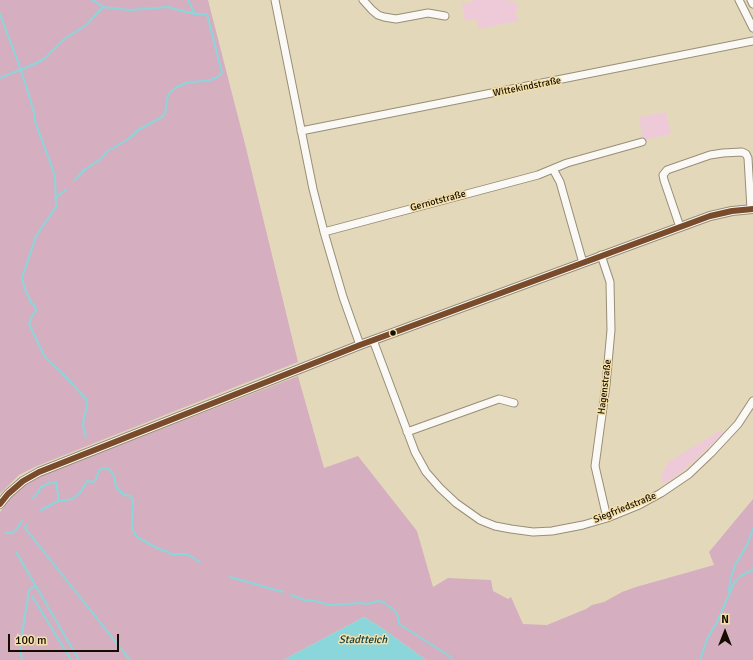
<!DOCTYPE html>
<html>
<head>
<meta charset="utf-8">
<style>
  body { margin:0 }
  #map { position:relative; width:753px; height:660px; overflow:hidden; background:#e4d8bb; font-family:Signika,sans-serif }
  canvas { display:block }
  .north { position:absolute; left:705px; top:612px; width:40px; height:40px; -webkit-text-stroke:3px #f5e0aa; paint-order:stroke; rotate:0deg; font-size:11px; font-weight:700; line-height:16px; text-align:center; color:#150d00 }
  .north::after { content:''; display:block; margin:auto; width:14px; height:18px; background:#150d00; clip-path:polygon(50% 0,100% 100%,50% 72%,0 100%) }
  .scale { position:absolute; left:8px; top:634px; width:111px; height:18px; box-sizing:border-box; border:2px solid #150d00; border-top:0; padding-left:5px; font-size:12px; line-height:14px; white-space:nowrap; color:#150d00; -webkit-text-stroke:3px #f5e0aa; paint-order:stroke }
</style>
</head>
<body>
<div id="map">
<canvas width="753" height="660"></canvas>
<div class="north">N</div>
<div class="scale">100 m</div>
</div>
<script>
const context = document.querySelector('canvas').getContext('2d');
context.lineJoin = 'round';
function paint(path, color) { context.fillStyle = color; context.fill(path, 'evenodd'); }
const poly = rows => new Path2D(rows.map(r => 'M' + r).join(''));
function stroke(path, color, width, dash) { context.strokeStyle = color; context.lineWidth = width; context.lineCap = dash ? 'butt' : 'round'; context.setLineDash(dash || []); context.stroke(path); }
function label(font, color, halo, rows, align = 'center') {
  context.font = font + ' Signika,sans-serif'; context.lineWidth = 3; context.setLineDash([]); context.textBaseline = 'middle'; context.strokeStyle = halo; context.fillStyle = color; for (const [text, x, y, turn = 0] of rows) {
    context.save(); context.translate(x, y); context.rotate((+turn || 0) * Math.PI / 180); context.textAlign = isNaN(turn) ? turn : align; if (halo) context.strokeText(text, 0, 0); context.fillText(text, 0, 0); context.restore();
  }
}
paint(poly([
  [472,0,505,0,515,2,519,10,515,11,518,21,479,29,476,19,465,21,462,4,472,2],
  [666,112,671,134,643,140,639,117],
  [721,430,723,432,722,435,684,470,671,480,665,483,663,482,661,480,662,473,668,462]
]), '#eecad9');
paint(poly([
  [0,0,208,0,245,144,298,362,37,466,19,475,0,494],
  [298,376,324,468,358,456,417,531,433,587,448,578,491,580,493,591,508,599,511,597,523,624,547,625,586,609,592,605,604,602,622,592,636,587,714,565,709,552,753,499,753,660,426,660,379,626,364,617,283,660,0,660,0,512,11,496,25,484,40,476]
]), '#d5aec0');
paint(poly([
  [364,617,379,626,426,660,283,660]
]), '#8bd6da');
stroke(poly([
  [93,0,103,7],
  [0,14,21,70,34,112,35,121,55,176,56,207,36,236,22,278,25,289,31,302,35,306,36,311,32,316,29,324,45,357,68,379,86,399,87,407,84,417,83,426,86,437],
  [0,78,34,64,44,59,64,39,85,26,103,7,130,10,167,7,195,14],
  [75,180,85,169,101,159,106,152,130,138,138,130,162,117,165,114,167,99,170,92,177,87,186,83,210,80,218,77,222,73,207,14,195,14,188,0],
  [56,197,66,190],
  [33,498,37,494,41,487,50,483,56,482,58,495,58,501],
  [41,510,58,501,72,499,80,493,87,481,92,482,95,481,99,470,104,468,109,469,114,476,116,487,124,495,131,496,133,501,132,529,137,537,157,548,168,552,171,554,187,554,200,562],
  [26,525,25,528,130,660],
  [6,533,12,533,15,531,22,521],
  [16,552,79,660],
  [230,577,283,592],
  [729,591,730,581,735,565,747,545,753,529],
  [291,595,307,601,312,600,329,605,361,603,367,604,378,601,383,602,395,611,398,616,399,624,451,657,452,660],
  [32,596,71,660],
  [22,660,20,646,29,590,35,586],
  [700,660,707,639,717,622,734,583,742,575,751,571,753,568]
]), '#8bd6da', 2);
const minor = poly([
  [275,0,313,189,324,232,343,297,360,345],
  [363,0,372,10,378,15,384,17,396,19,428,13,445,16],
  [739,0,753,28],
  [751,0,753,4],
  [301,131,753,41],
  [553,169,560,182,583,263],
  [680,227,664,180,663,175,667,170,710,155,723,153,742,152,746,154,748,158,751,209],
  [324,232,538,175,567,163,642,142],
  [601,255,610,282,611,330,606,385,595,466,607,518],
  [373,340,415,452,426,472,440,488,456,503,480,520,495,526,511,529,533,532,552,531,583,525,607,518,639,505,661,493,689,474,711,453,738,424,753,401],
  [407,432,499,399,514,403]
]);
const tertiary = poly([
  [0,504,8,494,23,481,39,472,360,345,710,216,732,211,753,209]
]);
stroke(minor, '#988e77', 9);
stroke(tertiary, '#988e77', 10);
stroke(minor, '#fbf9f5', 7);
stroke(tertiary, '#fbf9f5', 8);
stroke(poly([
  [0,504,8,494,23,481,39,472,360,345,710,216,732,211,753,209]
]), '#7a4b2a', 6);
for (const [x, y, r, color] of [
  [393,333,3.5,"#150d00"]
]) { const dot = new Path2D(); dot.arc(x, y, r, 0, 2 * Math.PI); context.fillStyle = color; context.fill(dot); stroke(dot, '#f5e0aa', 1.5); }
label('10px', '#150d00', '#f5e0aa', [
  ["Wittekindstraße",527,87,-11],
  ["Gernotstraße",438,201,-15],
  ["Hagenstraße",605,387,-83],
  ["Siegfriedstraße",625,508,-22]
]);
label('italic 11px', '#083e46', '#f5e0aa', [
  ["Stadtteich",363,640]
]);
</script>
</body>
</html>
